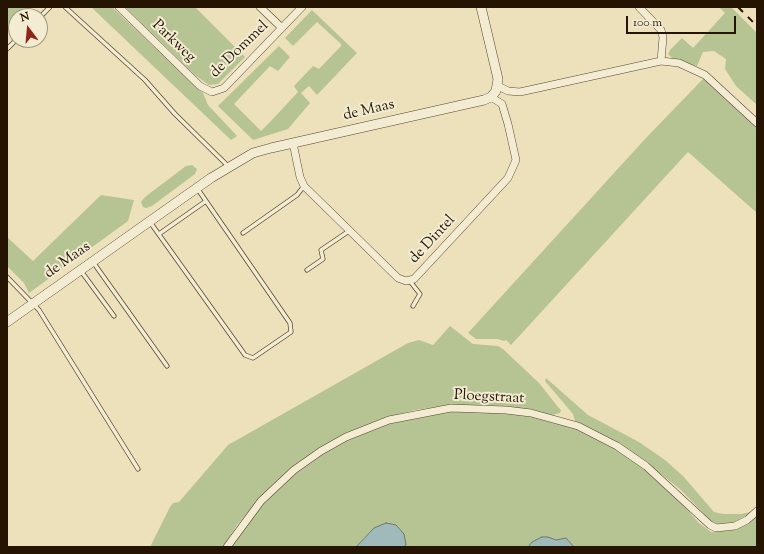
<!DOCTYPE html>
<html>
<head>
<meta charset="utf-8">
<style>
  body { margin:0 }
  #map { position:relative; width:764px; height:554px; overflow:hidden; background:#ede1bb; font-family:"Sorts Mill Goudy",serif }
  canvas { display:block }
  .frame { position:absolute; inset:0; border:8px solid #241401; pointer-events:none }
  .north { position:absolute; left:8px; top:8px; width:40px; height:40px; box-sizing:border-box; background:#f3ecd3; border:1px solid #a0967f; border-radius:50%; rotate:344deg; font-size:11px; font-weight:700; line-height:16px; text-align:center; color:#241401 }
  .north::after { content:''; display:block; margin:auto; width:14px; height:18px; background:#8f2418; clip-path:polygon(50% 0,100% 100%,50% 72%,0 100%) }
  .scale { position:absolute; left:626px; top:16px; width:110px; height:18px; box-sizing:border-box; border:2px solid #241401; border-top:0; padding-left:5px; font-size:12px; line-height:14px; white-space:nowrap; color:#241401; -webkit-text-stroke:3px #f3ecd3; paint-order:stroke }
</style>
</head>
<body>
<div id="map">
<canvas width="764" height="554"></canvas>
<div class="frame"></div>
<div class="north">N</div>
<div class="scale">100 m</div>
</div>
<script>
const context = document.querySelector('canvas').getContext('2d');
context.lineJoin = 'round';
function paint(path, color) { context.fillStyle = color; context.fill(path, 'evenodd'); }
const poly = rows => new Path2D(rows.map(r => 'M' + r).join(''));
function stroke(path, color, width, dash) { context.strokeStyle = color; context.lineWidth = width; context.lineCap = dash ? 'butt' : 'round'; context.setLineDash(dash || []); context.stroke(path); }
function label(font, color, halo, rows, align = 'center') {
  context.font = font + ' "Sorts Mill Goudy",serif'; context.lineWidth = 4; context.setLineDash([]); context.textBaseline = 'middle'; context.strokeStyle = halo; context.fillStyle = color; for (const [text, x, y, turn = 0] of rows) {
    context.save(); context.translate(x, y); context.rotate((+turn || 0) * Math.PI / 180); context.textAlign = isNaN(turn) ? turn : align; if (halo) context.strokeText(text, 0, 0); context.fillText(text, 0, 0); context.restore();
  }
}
paint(poly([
  [7,7,25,7,7,25],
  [91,7,112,7,203,93,208,105,237,136,231,140],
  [125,7,195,7,245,57,218,84,209,85,195,75],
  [719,7,731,7,757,33,757,105,736,86,725,69,726,59,714,51,703,52,697,66,673,59,668,54,670,50,682,38,693,48,725,13],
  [312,10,357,53,317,95,309,86,301,93,310,103,288,129,253,140,218,106,279,46,290,57,278,71,270,66,234,104,261,131,271,121,298,92,294,86,313,66,319,69,341,46,341,44,317,22,293,46,285,38],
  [703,79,712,84,757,126,757,213,688,152,511,345,506,340,504,341,498,339,476,339,468,333,645,139],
  [192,165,197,169,195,174,152,206,146,208,143,207,141,202,145,197,186,166],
  [101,195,134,200,128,221,29,293,24,283,7,266,7,237,33,261],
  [450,326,473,344,498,346,503,349,539,383,558,407,561,410,560,413,552,415,506,406,450,405,415,410,388,417,345,434,292,468,259,499,237,525,223,547,150,547,170,507,173,503,179,502,228,445,408,343,419,340,433,345],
  [546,378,588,415,639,442,665,460,683,476,714,512,723,514,741,514,751,512,735,522,716,524,712,522,680,489,648,464,575,421,573,414,545,381],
  [451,411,506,412,530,416,575,428,616,448,645,468,664,484,699,523,711,532,735,530,747,524,757,516,757,547,574,547,566,538,556,540,548,537,532,542,528,547,403,547,406,545,374,528,356,547,231,547,263,503,296,472,322,453,348,439,390,423]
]), '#b6c392');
const water = poly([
  [386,523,396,525,404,534,406,545,403,547,356,547,374,528,386,523],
  [542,537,548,537,556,540,566,538,574,547,528,547,532,542,542,537]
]);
paint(water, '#a0babc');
stroke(water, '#6e7871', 1);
const service = poly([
  [65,7,145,80,175,114,228,166],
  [40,17,50,7],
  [7,49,16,40],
  [150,222,245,355,253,358,291,332,290,323,197,188],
  [243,233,297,195,304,186],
  [159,234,206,201],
  [93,262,167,366],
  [307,270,323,259,321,250,349,231],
  [81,271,114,316],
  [7,277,39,310,138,469],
  [409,280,420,294,413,306]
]);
const minor = poly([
  [119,7,200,86,212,92,224,88,302,7],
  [260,7,282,28],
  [639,7,661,30,663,37,661,61],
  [498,86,508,91,520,92,661,61,679,63,705,75,757,123],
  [293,143,300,177,304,186,398,278,406,281,414,279,508,178,516,160,508,124,502,104,491,97],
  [227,547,261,501,294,470,321,451,346,437,389,420,451,408,506,410,531,413,578,426,617,446,646,466,710,525,716,528,735,526,747,520,757,511]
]);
const tertiary = poly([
  [7,322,211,178,253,153,271,148,484,100,491,97,496,91,498,79,481,7]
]);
stroke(service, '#564730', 5);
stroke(minor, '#564730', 8);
stroke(tertiary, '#564730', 10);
stroke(service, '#f3ecd3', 3.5);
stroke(minor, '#f3ecd3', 7);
stroke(tertiary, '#f3ecd3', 9);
stroke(poly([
  [738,7,757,26]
]), '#241401', 2, [7, 7]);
label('15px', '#241401', '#f3ecd3', [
  ["Parkweg",173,42,44],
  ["de Dommel",240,50,-44],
  ["de Maas",369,111,-13],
  ["de Dintel",433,240,-47],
  ["de Maas",68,261,-35],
  ["Ploegstraat",489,398,3]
]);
</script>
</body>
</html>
